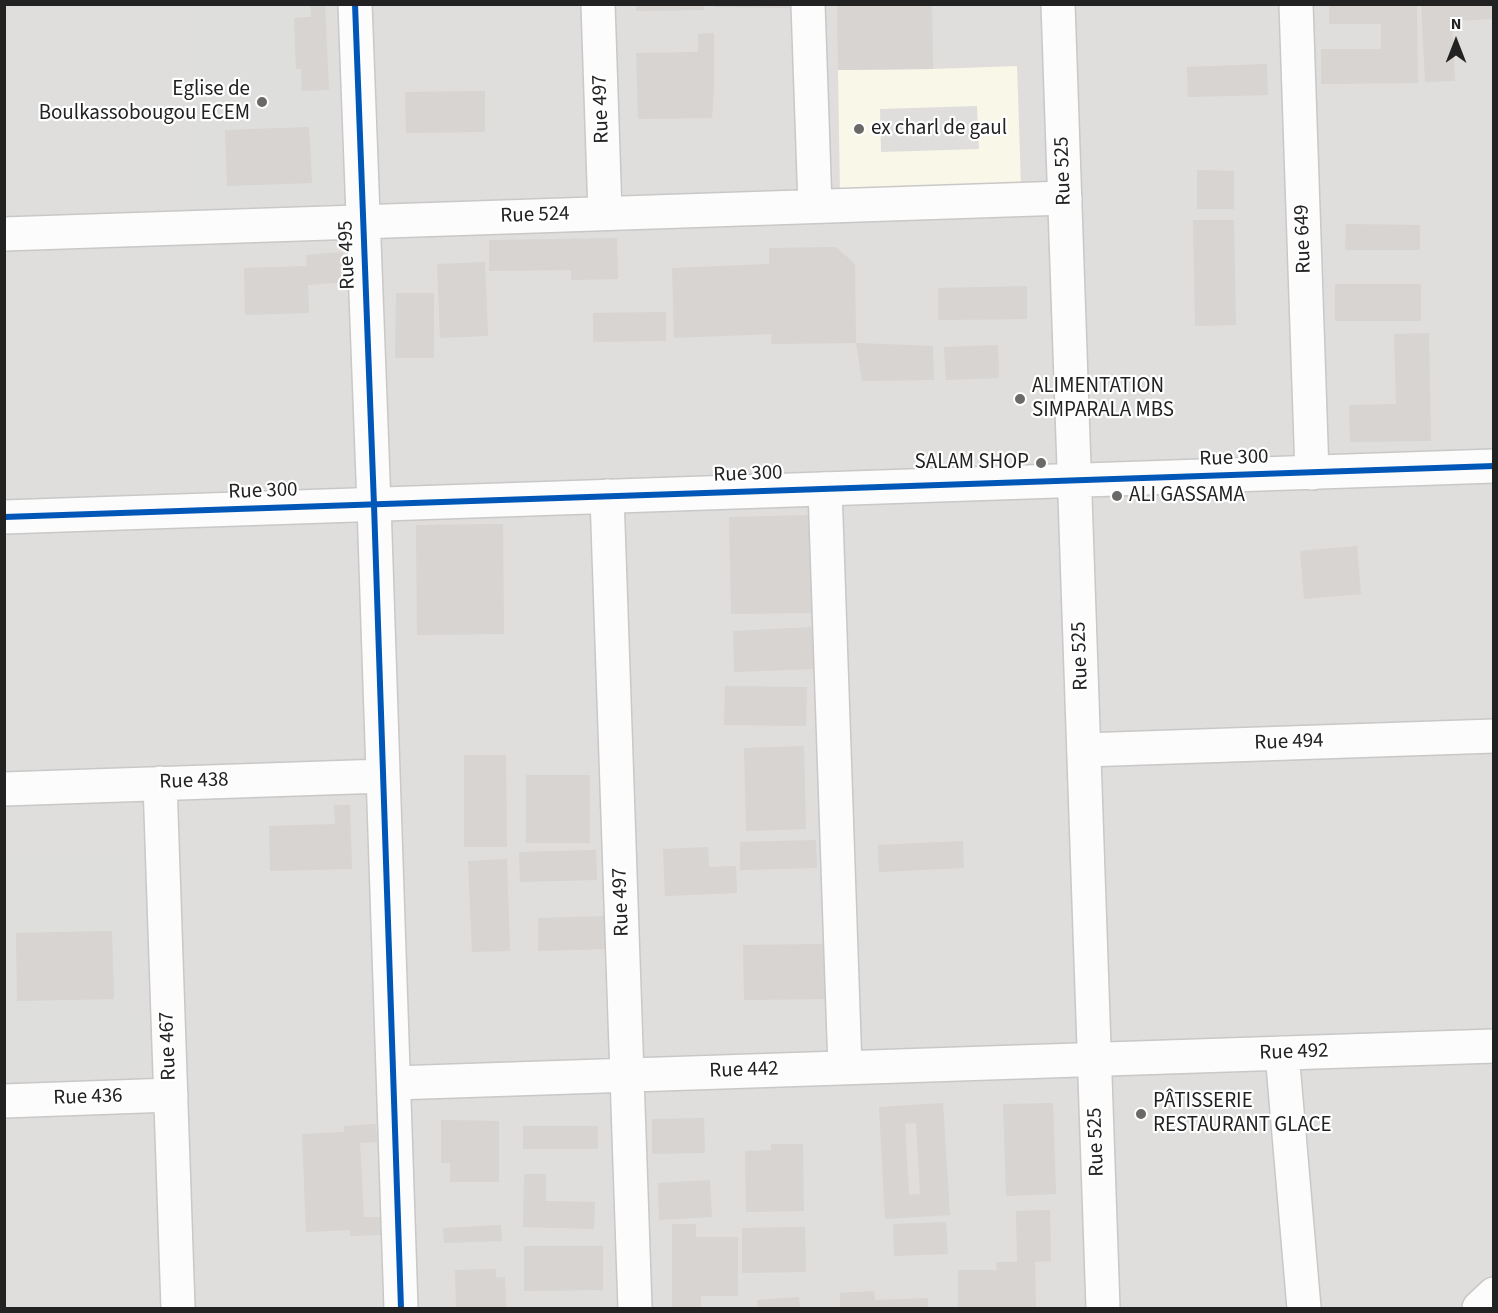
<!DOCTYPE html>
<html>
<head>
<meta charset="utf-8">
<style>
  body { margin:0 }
  #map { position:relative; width:1498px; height:1313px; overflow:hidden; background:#f0eeeb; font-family:"Source Sans 3",sans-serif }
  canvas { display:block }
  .frame { position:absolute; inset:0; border:6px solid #222; pointer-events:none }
  .north { position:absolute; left:1426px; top:12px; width:60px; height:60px; -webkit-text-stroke:4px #fff; paint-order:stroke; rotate:0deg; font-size:16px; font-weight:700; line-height:24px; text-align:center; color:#222 }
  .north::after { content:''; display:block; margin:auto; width:21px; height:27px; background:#222; clip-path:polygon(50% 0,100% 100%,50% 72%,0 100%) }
</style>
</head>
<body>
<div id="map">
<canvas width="1498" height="1313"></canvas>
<div class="frame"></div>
<div class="north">N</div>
</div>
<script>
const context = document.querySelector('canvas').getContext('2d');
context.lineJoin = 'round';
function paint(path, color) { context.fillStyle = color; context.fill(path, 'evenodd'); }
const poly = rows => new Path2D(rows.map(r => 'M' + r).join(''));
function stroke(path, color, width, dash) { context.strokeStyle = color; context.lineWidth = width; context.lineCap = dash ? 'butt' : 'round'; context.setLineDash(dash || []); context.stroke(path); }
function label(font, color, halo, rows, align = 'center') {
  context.font = font + ' "Source Sans 3",sans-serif'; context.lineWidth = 4.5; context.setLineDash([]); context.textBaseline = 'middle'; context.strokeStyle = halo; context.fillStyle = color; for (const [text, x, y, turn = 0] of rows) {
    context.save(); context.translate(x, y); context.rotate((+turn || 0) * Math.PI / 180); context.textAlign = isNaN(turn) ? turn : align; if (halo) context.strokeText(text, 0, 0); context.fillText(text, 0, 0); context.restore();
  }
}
paint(poly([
  [5,5,1493,5,1493,1308,5,1308]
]), '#dfdedc');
paint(poly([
  [1017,66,1021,186,840,192,838,70,933,69],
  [977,106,979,149,881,152,880,109]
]), '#f8f7e8');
paint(poly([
  [188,5,327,5,335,199,196,205],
  [129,854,139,1071,5,1078,5,860]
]), '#dededc');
paint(poly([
  [310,4,325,4,329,90,302,91,301,69,296,69,294,18,311,17],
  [636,4,704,4,704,10,636,11],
  [837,4,932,4,933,69,838,70],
  [1329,4,1417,4,1418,83,1321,84,1321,49,1381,49,1381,24,1329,24],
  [1421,4,1494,4,1494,19,1452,21,1455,81,1425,82],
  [714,5,791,5,791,8,714,7],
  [714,33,714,90,712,118,638,119,636,53,698,52,698,34],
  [1267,64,1268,95,1188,97,1187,67],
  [485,91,485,132,406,133,405,92],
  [309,127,312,183,227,186,225,130],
  [1197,170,1234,171,1234,209,1197,209],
  [1193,220,1234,220,1236,325,1195,326],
  [1346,224,1420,225,1420,250,1345,250],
  [617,238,618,279,571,280,571,270,489,271,489,240],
  [836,247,855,264,856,343,771,344,772,334,674,338,672,268,769,264,769,248],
  [343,252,345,282,308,285,309,313,245,315,244,268,307,266,306,255],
  [485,262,488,336,440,338,437,264],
  [1335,284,1421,284,1421,321,1335,321],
  [1027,286,1027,319,938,320,938,288],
  [396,293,434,293,434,358,395,358],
  [666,312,666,341,593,342,593,313],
  [1429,333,1431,441,1350,442,1349,405,1396,404,1394,334],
  [856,343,933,346,934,380,862,381],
  [998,345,999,378,946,380,944,347],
  [810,515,813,613,731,614,729,517],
  [503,524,504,634,417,635,416,525],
  [1357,546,1361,594,1304,599,1300,551],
  [814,627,816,669,734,672,733,631],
  [725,686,807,687,806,726,724,725],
  [804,746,806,829,746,831,744,748],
  [464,755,506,755,507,847,464,847],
  [526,775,590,775,590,843,526,843],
  [334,805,350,805,352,869,270,871,269,826,335,824],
  [816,840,817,868,740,870,740,842],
  [963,841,964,868,879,872,878,845],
  [708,847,709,867,736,866,737,893,665,896,663,849],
  [596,850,597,880,520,882,519,852],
  [507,859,510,951,472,952,468,861],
  [607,916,608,949,538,951,538,918],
  [112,931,114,999,17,1001,16,933],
  [824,944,825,999,744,1000,743,945],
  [943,1103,950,1215,885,1219,879,1107],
  [916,1123,920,1194,909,1195,905,1124],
  [1053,1103,1056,1194,1006,1196,1003,1104],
  [704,1118,705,1153,652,1154,652,1119],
  [441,1120,499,1121,499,1182,450,1182,450,1163,441,1163],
  [376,1124,377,1142,360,1143,364,1217,381,1217,382,1235,350,1236,350,1230,306,1232,302,1134,344,1132,344,1126],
  [523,1126,598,1126,598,1149,523,1149],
  [771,1144,803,1144,804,1211,746,1212,745,1151,771,1150],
  [524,1174,546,1174,546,1201,595,1202,594,1229,523,1227],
  [710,1180,712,1217,659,1220,658,1183],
  [1050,1210,1051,1261,1035,1262,1036,1308,958,1308,958,1270,997,1270,996,1262,1017,1262,1016,1211],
  [946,1222,948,1254,894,1256,893,1224],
  [672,1224,696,1224,696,1237,738,1237,738,1296,701,1296,701,1308,672,1308],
  [501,1225,502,1241,444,1243,443,1228],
  [805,1227,806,1272,742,1273,742,1228],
  [524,1246,603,1246,603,1290,524,1291],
  [496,1269,496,1278,505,1277,506,1308,456,1308,455,1270],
  [874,1291,875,1300,928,1298,928,1308,840,1308,840,1293],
  [799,1297,800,1308,758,1308,757,1300]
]), '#d7d4d2');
const minor = poly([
  [355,4,374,505,401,1308],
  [598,4,605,213],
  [808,4,815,206],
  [1296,4,1312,473],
  [4,234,1065,198],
  [825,489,845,1068],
  [607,496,635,1308],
  [1084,750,1494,736],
  [160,783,178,1308],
  [4,789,383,776],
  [1282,1053,1304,1308],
  [394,1083,1494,1046],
  [4,1101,171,1095],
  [1479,1308,1494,1294]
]);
const tertiary = poly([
  [1058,4,1103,1308],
  [4,517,1494,466]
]);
stroke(minor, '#c9c8c7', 36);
stroke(tertiary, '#c9c8c7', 36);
stroke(minor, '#fdfcfc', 33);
stroke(tertiary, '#fdfcfc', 33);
stroke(poly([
  [355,4,374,505,401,1308],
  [4,517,1494,466]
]), '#0057b8', 6);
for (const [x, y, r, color] of [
  [262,102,6,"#6a6968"],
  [859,129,6,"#6a6968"],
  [1020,399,6,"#6a6968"],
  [1041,463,6,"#6a6968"],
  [1117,496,6,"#6a6968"],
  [1141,1114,6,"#6a6968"]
]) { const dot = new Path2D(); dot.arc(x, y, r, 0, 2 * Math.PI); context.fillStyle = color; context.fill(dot); stroke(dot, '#fff', 2); }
label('21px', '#222', '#fff', [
  ["Eglise de",250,90,"right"],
  ["Boulkassobougou ECEM",250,114,"right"],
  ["ex charl de gaul",871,129],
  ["ALIMENTATION",1032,387],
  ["SIMPARALA MBS",1032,411],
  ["SALAM SHOP",1029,463,"right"],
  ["ALI GASSAMA",1129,496],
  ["PÂTISSERIE",1153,1102],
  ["RESTAURANT GLACE",1153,1126]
], 'left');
label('21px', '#222', '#fff', [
  ["Rue 497",602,109,-92],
  ["Rue 525",1064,171,-92],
  ["Rue 524",535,216,-2],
  ["Rue 649",1304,239,-92],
  ["Rue 495",348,255,-92],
  ["Rue 300",1234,459,-2],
  ["Rue 300",748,475,-2],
  ["Rue 300",263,492,-2],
  ["Rue 525",1081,656,-92],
  ["Rue 494",1289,743,-2],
  ["Rue 438",194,782,-2],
  ["Rue 497",622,902,-92],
  ["Rue 467",169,1046,-92],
  ["Rue 492",1294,1053,-2],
  ["Rue 442",744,1071,-2],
  ["Rue 436",88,1098,-2],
  ["Rue 525",1097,1142,-92]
]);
</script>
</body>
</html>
